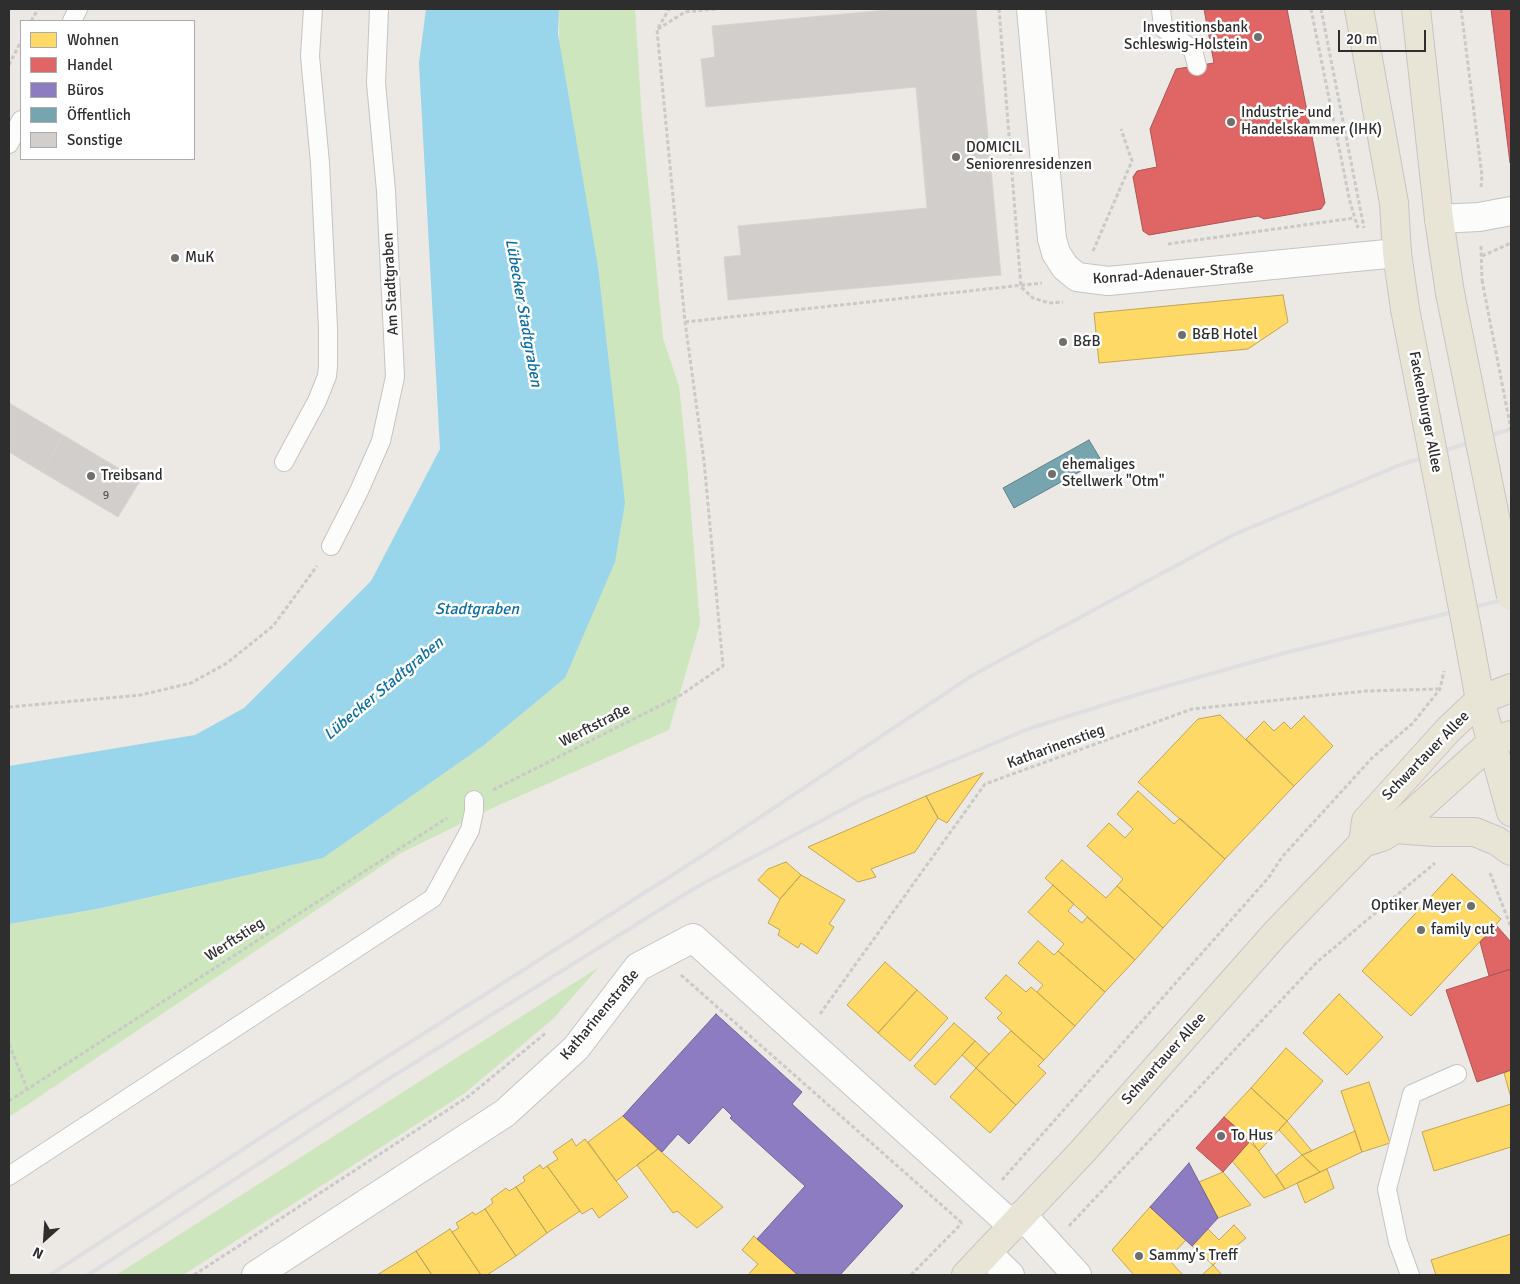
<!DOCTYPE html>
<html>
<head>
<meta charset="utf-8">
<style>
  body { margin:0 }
  #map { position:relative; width:1520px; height:1284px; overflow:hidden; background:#ece8e4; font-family:Signika,sans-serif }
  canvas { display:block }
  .frame { position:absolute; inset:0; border:10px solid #2e2e2e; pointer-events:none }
  .legend { position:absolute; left:20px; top:20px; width:175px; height:140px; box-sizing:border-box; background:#fff; border:1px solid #ababab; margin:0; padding:6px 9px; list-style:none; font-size:15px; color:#2e2e2e }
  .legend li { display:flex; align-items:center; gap:10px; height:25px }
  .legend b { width:25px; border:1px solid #ababab }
  .north { position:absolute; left:20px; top:1214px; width:50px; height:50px; -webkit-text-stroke:4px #fff; paint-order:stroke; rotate:206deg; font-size:14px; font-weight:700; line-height:20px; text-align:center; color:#2e2e2e }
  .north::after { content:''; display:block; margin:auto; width:18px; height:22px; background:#2e2e2e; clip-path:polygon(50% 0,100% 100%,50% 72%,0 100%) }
  .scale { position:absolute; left:1338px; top:30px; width:88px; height:22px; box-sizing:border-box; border:2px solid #2e2e2e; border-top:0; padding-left:6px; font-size:15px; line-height:18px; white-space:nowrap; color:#2e2e2e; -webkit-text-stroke:4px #fff; paint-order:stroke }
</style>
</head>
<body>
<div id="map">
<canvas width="1520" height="1284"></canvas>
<div class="frame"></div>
<ul class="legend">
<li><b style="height:14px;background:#ffd966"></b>Wohnen</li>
<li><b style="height:14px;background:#e06666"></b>Handel</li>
<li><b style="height:14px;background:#8e7cc3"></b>Büros</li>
<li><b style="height:14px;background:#76a5af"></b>Öffentlich</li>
<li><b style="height:14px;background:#d1cecb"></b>Sonstige</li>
</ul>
<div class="north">N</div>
<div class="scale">20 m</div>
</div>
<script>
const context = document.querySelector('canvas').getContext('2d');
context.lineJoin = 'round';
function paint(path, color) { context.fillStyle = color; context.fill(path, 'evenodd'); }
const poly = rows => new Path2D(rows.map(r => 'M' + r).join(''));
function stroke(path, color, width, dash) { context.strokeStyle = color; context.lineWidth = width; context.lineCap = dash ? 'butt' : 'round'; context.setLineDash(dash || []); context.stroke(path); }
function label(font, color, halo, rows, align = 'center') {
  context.font = font + ' Signika,sans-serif'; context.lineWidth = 5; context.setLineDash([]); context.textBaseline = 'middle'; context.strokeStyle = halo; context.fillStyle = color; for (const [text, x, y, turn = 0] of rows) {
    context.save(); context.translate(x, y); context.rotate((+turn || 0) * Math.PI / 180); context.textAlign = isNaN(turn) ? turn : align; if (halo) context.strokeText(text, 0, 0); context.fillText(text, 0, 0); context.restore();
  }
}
paint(poly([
  [559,9,635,9,642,119,663,338,679,386,686,452,700,624,669,730,497,806,401,853,9,1117,9,924,97,909,323,858,483,746,565,678],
  [599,967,553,1019,465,1093,183,1275,116,1275]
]), '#cee6be');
paint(poly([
  [426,9,559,9,558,34,598,267,625,503,615,562,565,678,483,746,323,858,97,909,9,924,9,766,195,735,244,708,371,581,440,449,419,63]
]), '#99d6ec');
const homes = poly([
  [1283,295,1288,322,1248,349,1099,363,1094,313,1283,295],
  [1220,715,1294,786,1225,859,1138,782,1198,719,1220,715],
  [1304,716,1333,746,1294,786,1246,739,1264,721,1274,731,1284,722,1291,729,1304,716],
  [983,773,947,823,938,818,926,796,983,773],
  [1138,791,1174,824,1180,818,1225,859,1163,928,1117,886,1123,879,1087,846,1109,823,1125,838,1133,829,1117,814,1138,791],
  [926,796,938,818,915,852,871,869,876,877,858,882,808,847,926,796],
  [1062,860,1106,898,1117,886,1163,928,1135,960,1045,878,1062,860],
  [786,862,801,875,780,899,758,880,768,869,786,862],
  [1452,874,1501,919,1411,1016,1362,971,1452,874],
  [801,875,845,900,829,924,834,927,817,954,801,943,798,948,778,935,780,930,768,923,780,899,801,875],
  [1053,885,1074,904,1068,911,1082,923,1087,917,1135,960,1105,992,1058,951,1064,944,1028,912,1053,885],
  [1038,941,1054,955,1058,951,1105,992,1075,1026,1037,992,1043,985,1018,963,1038,941],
  [885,962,917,990,878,1033,847,1005,885,962],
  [1006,975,1026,992,1031,987,1075,1026,1044,1060,997,1018,1002,1013,985,998,1006,975],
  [917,990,948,1018,910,1061,878,1033,917,990],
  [1339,994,1383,1037,1347,1075,1303,1033,1339,994],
  [954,1023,975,1041,935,1085,914,1066,954,1023],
  [1011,1031,1044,1060,1038,1066,1046,1073,1016,1105,976,1068,1011,1031],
  [975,1041,989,1054,976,1068,962,1055,975,1041],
  [1286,1048,1323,1081,1287,1121,1251,1088,1286,1048],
  [976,1068,1016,1105,990,1133,950,1097,976,1068],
  [1511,1070,1511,1098,1504,1073,1511,1070],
  [1369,1082,1390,1143,1362,1152,1341,1091,1369,1082],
  [1251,1088,1287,1121,1259,1151,1224,1117,1251,1088],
  [1511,1104,1511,1147,1434,1171,1422,1132,1511,1104],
  [623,1116,658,1149,616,1181,588,1142,623,1116],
  [1287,1121,1312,1151,1302,1155,1279,1130,1287,1121],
  [1355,1131,1362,1152,1320,1172,1302,1155,1355,1131],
  [572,1139,576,1146,585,1139,628,1197,599,1218,592,1208,582,1214,547,1166,558,1159,553,1152,572,1139],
  [1251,1140,1285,1189,1264,1198,1232,1161,1251,1140],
  [658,1149,723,1207,697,1228,677,1211,673,1213,637,1165,658,1149],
  [1302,1155,1320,1172,1285,1189,1276,1175,1302,1155],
  [540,1165,543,1169,547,1166,580,1211,547,1233,516,1187,525,1181,523,1177,540,1165],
  [1327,1169,1334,1188,1305,1203,1297,1183,1327,1169],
  [1223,1172,1251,1205,1218,1218,1199,1182,1223,1172],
  [516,1187,547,1233,516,1256,485,1209,493,1203,491,1199,506,1188,509,1191,516,1187],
  [1150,1207,1186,1240,1168,1259,1183,1275,1134,1275,1112,1250,1150,1207],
  [485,1209,516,1256,487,1275,481,1275,452,1232,459,1228,456,1223,473,1212,475,1215,485,1209],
  [1234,1225,1246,1238,1213,1265,1192,1246,1208,1229,1219,1240,1234,1225],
  [450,1229,452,1232,481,1275,432,1275,416,1251,450,1229],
  [1511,1234,1511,1275,1436,1275,1431,1260,1511,1234],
  [754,1236,757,1239,798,1275,748,1275,758,1264,742,1250,754,1236],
  [416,1251,432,1275,377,1275,416,1251],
  [1213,1265,1222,1275,1202,1275,1213,1265]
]);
paint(homes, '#ffd966');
stroke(homes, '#c0a655', 1);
const shops = poly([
  [1204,9,1287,9,1325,203,1321,209,1264,219,1258,216,1149,235,1143,231,1133,177,1137,171,1157,167,1150,129,1176,69,1214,63,1204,9],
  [1491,9,1511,9,1511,164,1510,163,1491,9],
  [1496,925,1511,942,1511,969,1489,976,1480,942,1496,925],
  [1511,969,1511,1070,1477,1082,1446,990,1511,969],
  [1224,1117,1251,1140,1223,1172,1196,1148,1224,1117]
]);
paint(shops, '#e06666');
stroke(shops, '#ab5555', 1);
const offices = poly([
  [716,1014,802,1092,792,1104,903,1206,840,1275,798,1275,757,1239,805,1186,730,1118,732,1116,723,1107,689,1144,678,1134,662,1152,623,1116,716,1014],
  [1189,1163,1218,1218,1192,1246,1150,1207,1189,1163]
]);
paint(offices, '#8e7cc3');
stroke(offices, '#716596', 1);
const public = poly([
  [1089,440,1101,460,1014,508,1003,488,1089,440]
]);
paint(public, '#76a5af');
stroke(public, '#608188', 1);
const building = poly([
  [898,9,976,9,1001,275,728,300,724,257,741,255,738,226,927,208,916,87,706,107,701,59,715,57,712,26,898,9],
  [9,403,63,435,42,472,9,452,9,403],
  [63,435,140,481,118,517,42,472,63,435]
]);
paint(building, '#d1cecb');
stroke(building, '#d7d4d0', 1);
const lane = poly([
  [1161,9,1163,28,1193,50,1197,66],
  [72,21,78,9],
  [9,144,21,120],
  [284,462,317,401,327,376,328,366,328,328,320,163,310,56,313,9],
  [331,546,359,491,381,441,395,377,386,191,376,83,379,9],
  [9,1176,433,898,470,830,474,811,474,800],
  [1410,1275,1398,1242,1387,1189,1412,1094,1457,1074]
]);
const street = poly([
  [1031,9,1052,239,1056,253,1065,267,1077,277,1108,281,1397,253],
  [1439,219,1479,217,1511,211],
  [1022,1215,1077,1275],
  [987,1253,1010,1275],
  [256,1275,505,1113,576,1048,638,967,693,938,1013,1226]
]);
const primary = poly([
  [1359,9,1394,203,1397,253,1405,309],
  [1416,9,1439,219,1450,293],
  [1466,624,1480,700,1511,812],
  [1395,829,1435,832,1475,832,1497,841,1511,851],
  [1363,843,1366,821,1449,729,1480,700,1511,688],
  [966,1275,1082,1152,1276,933,1363,843,1382,837,1395,829,1492,742,1511,735]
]);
stroke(lane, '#c5c4c5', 20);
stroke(street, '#c5c4c5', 30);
stroke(primary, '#c6c5c4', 30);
stroke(poly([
  [999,9,1021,287,1033,298,1049,303,1063,302],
  [1311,9,1350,202,1358,228],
  [1321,9,1364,228],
  [1461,9,1482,176,1481,187],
  [31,21,38,9],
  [658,29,685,12,717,9],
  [9,65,21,41],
  [1307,115,1330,111],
  [1168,244,1354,218],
  [1481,246,1482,280],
  [1093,251,1132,161,1121,129],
  [1482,256,1511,243],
  [685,322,1042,283],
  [9,707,141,695,191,683,227,663,273,626,317,566],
  [493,790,681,695,723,666,704,461,685,322,657,30,669,9],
  [1490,873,1511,927],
  [681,975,962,1223],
  [820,1014,985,784,1192,709,1366,691,1439,689],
  [9,1044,27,1089],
  [9,1101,447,818],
  [1002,1180,1269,877,1282,857,1372,758,1413,723,1440,689,1444,671],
  [1069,1226,1317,962,1435,863],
  [194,1275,469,1096,547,1032],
  [911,1275,962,1223]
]), '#c9c9c8', 3, [4, 2.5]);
stroke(lane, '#fcfcfb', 18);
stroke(street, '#fcfcfb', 28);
stroke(primary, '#e8e4d6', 28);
stroke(poly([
  [50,1275,291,1118,699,858,973,675,1233,535,1400,465,1511,429],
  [88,1275,387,1080,693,889,864,798,1028,729,1139,694,1288,652,1511,598]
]), '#dfdfe1', 4);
const primaryBridge = poly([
  [1450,293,1511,596],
  [1405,309,1466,624]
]);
stroke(primaryBridge, '#c6c5c4', 30, []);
stroke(poly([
  [1482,280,1511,430]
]), '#c9c9c8', 3, [4, 2.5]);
stroke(primaryBridge, '#e8e4d6', 28);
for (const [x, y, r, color] of [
  [1258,37,5,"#706f6e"],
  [1231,122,5,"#706f6e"],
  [956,157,5,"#706f6e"],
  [175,258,5,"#706f6e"],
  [1182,335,5,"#706f6e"],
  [1063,342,5,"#706f6e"],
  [1052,474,5,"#706f6e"],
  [91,476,5,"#706f6e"],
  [1471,906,5,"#706f6e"],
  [1421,930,5,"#706f6e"],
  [1221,1136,5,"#706f6e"],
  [1139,1256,5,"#706f6e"]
]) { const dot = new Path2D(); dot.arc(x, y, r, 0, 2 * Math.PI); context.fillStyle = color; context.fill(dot); stroke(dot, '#fff', 2); }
label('12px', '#585857', null, [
  ["9",106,496]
]);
label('15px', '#2e2e2e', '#fff', [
  ["Investitionsbank",1248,28,"right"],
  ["Schleswig-Holstein",1248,45,"right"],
  ["Industrie- und",1241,113],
  ["Handelskammer (IHK)",1241,130],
  ["DOMICIL",966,148],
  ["Seniorenresidenzen",966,165],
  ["MuK",185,258],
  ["B&B Hotel",1192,335],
  ["B&B",1073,342],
  ["ehemaliges",1062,465],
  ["Stellwerk \"Otm\"",1062,482],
  ["Treibsand",101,476],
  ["Optiker Meyer",1461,906,"right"],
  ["family cut",1431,930],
  ["To Hus",1231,1136],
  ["Sammy's Treff",1149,1256]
], 'left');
label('15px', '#2e2e2e', '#fff', [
  ["Konrad-Adenauer-Straße",1173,274,-4],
  ["Am Stadtgraben",391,284,-93],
  ["Fackenburger Allee",1425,412,79],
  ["Werftstraße",595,726,-27],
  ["Katharinenstieg",1056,747,-20],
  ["Schwartauer Allee",1426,756,-46],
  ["Werftstieg",235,940,-33],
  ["Katharinenstraße",600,1015,-50],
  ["Schwartauer Allee",1164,1059,-48]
]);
label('italic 16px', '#0d6fa3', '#fff', [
  ["Lübecker Stadtgraben",523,313,80],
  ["Stadtgraben",477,610],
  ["Lübecker Stadtgraben",384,689,-40]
]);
</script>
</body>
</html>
